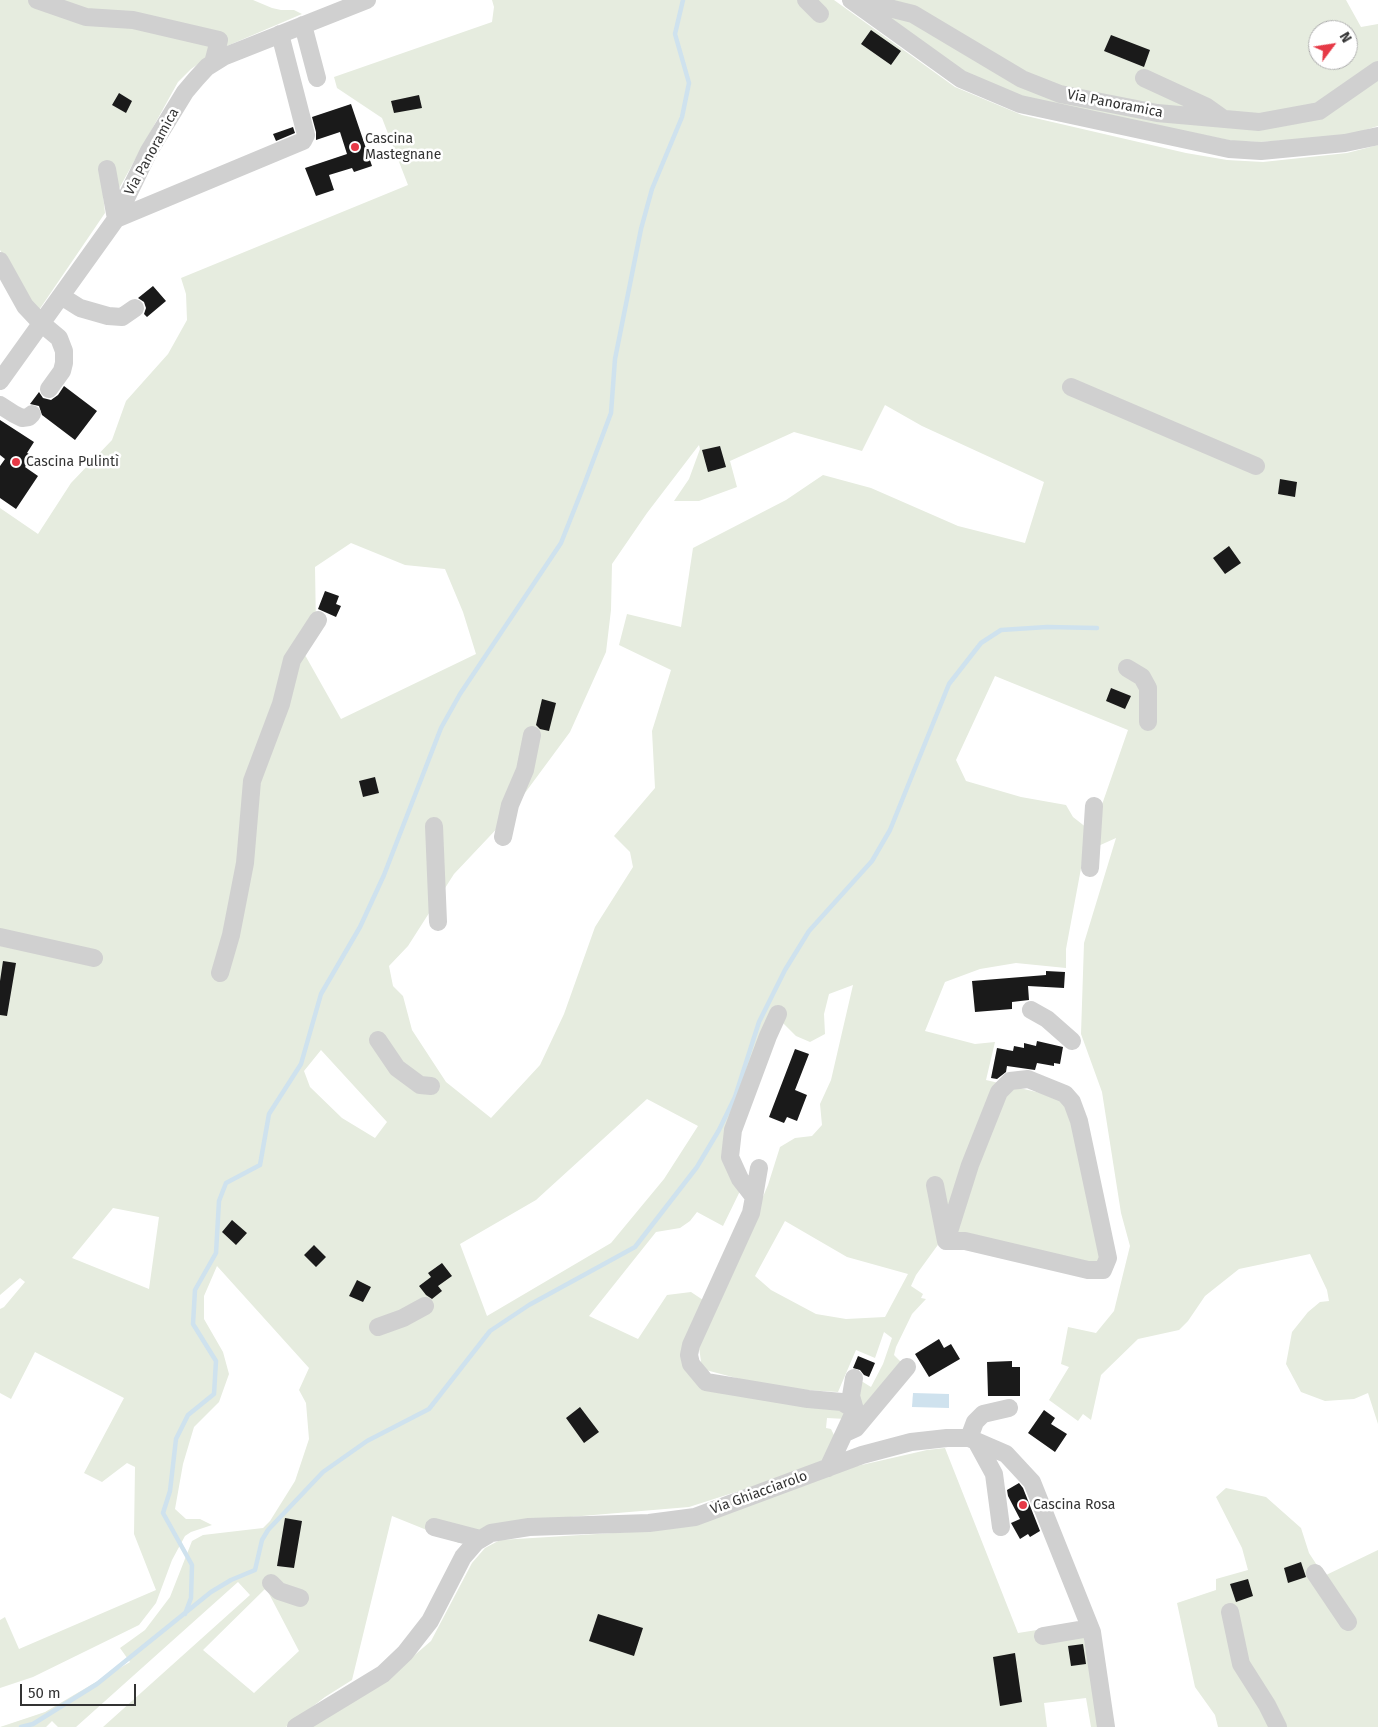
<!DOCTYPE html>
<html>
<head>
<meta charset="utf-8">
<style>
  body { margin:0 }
  #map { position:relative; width:1378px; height:1727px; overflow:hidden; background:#fff; font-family:"Fira Sans",sans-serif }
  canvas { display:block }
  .north { position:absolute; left:1308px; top:20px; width:50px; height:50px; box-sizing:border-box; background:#fff; border:1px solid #adadad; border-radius:50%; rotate:59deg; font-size:14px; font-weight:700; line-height:20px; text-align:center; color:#333 }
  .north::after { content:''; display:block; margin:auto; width:18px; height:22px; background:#e63946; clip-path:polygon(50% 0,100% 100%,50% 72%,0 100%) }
  .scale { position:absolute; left:20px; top:1684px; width:116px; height:22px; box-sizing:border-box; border:2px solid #333; border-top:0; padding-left:6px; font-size:15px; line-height:18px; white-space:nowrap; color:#333; -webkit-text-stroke:4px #fff; paint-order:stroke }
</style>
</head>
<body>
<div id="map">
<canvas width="1378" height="1727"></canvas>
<div class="north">N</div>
<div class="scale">50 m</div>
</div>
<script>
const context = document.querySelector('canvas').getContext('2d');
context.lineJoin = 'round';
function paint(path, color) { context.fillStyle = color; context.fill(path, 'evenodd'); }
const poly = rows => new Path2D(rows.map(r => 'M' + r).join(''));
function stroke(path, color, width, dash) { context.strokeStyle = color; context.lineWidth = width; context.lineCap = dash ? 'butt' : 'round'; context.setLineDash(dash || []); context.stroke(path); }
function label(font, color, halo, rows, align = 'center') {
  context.font = font + ' "Fira Sans",sans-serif'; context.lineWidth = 5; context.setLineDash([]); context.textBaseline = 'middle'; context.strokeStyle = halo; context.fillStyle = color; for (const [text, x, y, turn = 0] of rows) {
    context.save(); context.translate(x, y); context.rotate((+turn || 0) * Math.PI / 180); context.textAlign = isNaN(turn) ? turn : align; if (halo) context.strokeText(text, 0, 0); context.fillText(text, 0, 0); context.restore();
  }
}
paint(poly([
  [0,0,253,0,272,8,281,10,294,10,302,14,220,49,191,69,178,82,116,194,102,185,105,213,39,310,26,296,0,250],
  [492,0,834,0,955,87,1022,115,1186,153,1227,160,1263,162,1347,153,1378,145,1378,1424,1368,1393,1354,1399,1325,1401,1301,1392,1286,1364,1292,1332,1308,1312,1320,1302,1329,1301,1327,1290,1310,1254,1239,1269,1205,1296,1188,1321,1179,1330,1138,1339,1101,1375,1091,1420,1083,1414,1078,1421,1049,1400,1069,1367,1061,1364,1068,1327,1096,1333,1114,1311,1130,1246,1121,1213,1102,1092,1081,1034,1084,943,1116,838,1096,847,1098,816,1128,730,995,676,956,760,966,781,1021,797,1066,805,1073,817,1087,828,1087,836,1066,949,1066,968,1016,963,980,969,945,982,925,1031,975,1044,995,1042,986,1080,1066,1099,1104,1260,1099,1264,940,1242,916,1275,911,1286,923,1294,921,1298,926,1299,912,1314,896,1347,894,1355,901,1362,854,1423,858,1379,871,1387,883,1364,892,1338,884,1332,875,1358,856,1350,838,1392,774,1388,702,1369,699,1347,768,1185,780,1147,795,1138,812,1136,822,1125,820,1104,831,1080,853,985,829,994,824,1014,825,1034,810,1042,796,1036,782,1022,742,1092,723,1141,725,1161,741,1189,723,1226,697,1212,690,1221,680,1228,656,1232,589,1316,638,1339,667,1295,691,1292,703,1300,693,1377,842,1407,846,1419,827,1418,826,1428,831,1429,836,1439,823,1464,689,1507,510,1522,459,1543,392,1516,352,1680,325,1697,286,1727,103,1727,250,1595,238,1582,76,1727,58,1727,52,1721,46,1727,0,1727,45,1712,130,1662,120,1648,145,1630,170,1597,192,1541,203,1535,263,1528,270,1521,295,1481,309,1439,306,1403,299,1390,309,1368,217,1266,204,1296,204,1319,223,1352,229,1374,219,1402,194,1427,183,1464,175,1509,186,1519,200,1519,212,1525,191,1532,185,1536,172,1560,156,1603,139,1625,33,1677,0,1688,0,1620,5,1617,19,1649,156,1590,134,1534,135,1467,127,1463,102,1482,84,1473,124,1398,35,1352,11,1399,0,1393,0,1309,4,1307,25,1282,20,1278,0,1295,0,508,38,534,71,483,112,440,126,401,168,354,187,320,186,294,181,278,408,185,382,118,337,88,334,77,492,22,494,7],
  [885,405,922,426,1044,482,1025,543,958,526,871,488,823,475,786,500,693,548,681,627,627,614,619,645,671,670,652,731,655,788,614,836,630,852,633,867,595,927,564,1014,540,1065,491,1118,446,1082,412,1030,403,996,393,986,389,966,408,946,454,874,505,820,570,732,606,652,611,610,612,564,647,513,699,445,700,449,689,479,674,501,699,501,737,487,730,461,794,432,862,451],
  [351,543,405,565,445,569,463,612,476,654,341,719,305,655,316,628,315,567],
  [321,1050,387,1122,375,1138,342,1118,310,1087,304,1071],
  [647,1099,698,1126,664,1179,611,1243,487,1316,460,1244,536,1200],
  [113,1208,159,1217,149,1289,72,1258],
  [785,1221,847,1257,908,1274,885,1317,846,1319,816,1314,771,1290,755,1276],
  [266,1588,299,1651,254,1693,203,1650],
  [874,0,1346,0,1361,27,1378,24,1378,126,1345,136,1260,142,1233,141,1028,99,963,71,888,17],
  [1318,30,1348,30,1348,60,1318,60],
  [945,1448,1018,1633,1081,1623,1101,1727,1091,1727,1086,1698,1044,1703,1047,1727,312,1727,388,1678,431,1641,472,1563,485,1548,500,1540,646,1531,844,1469,927,1450],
  [1226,1488,1266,1497,1301,1528,1309,1553,1324,1576,1378,1550,1378,1727,1218,1727,1215,1715,1195,1687,1177,1603,1216,1590,1216,1579,1248,1570,1242,1548,1216,1497]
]), '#e6ecdf');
paint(poly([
  [913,1393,949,1394,949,1408,912,1407]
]), '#cfe2ee');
stroke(poly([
  [185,1614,191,1598,192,1565,163,1513,170,1491,176,1439,188,1415,214,1394,216,1361,193,1324,195,1290,216,1253,219,1201,226,1183,260,1165,269,1114,301,1064,321,994,360,927,384,875,441,728,460,694,561,543,584,485,611,413,615,359,641,229,652,189,682,117,689,83,675,34,683,0],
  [21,1727,33,1724,97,1684,211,1592,231,1580,255,1570,262,1540,268,1530,323,1472,367,1441,429,1409,490,1331,529,1305,635,1247,697,1167,719,1130,735,1097,759,1022,785,970,809,931,872,861,890,830,949,684,981,643,1001,630,1047,627,1097,628]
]), '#cfe2ee', 4.5);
paint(poly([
  [871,30,901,51,891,65,861,44],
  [1111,35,1150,50,1144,67,1104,51],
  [119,93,132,101,126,113,112,105],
  [419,95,422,108,394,113,391,101],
  [351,104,372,166,354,172,352,168,329,175,334,190,316,196,305,168,347,154,340,132,316,140,316,132,312,117],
  [293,127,295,133,276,141,273,134],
  [153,286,166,301,147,317,144,314,146,308,144,302,138,298],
  [64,386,97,411,75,440,42,415,39,406,30,404,39,392,43,398,51,400,58,395],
  [0,420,34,442,27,453,33,456,25,467,38,476,16,509,0,498,0,466,5,459,0,455],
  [720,446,726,467,708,472,702,450],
  [1280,479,1297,482,1295,497,1278,494],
  [1229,546,1241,563,1225,574,1213,558],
  [325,591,339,596,336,604,341,606,336,617,318,609],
  [1111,688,1131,696,1125,709,1106,701],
  [542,699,556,703,549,731,540,729,536,725],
  [375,777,379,793,363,797,359,781],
  [3,961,16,963,7,1016,0,1015,0,981],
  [1046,971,1065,972,1064,988,1028,986,1029,1000,1012,1002,1012,1009,975,1012,972,981,1046,975],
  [1037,1041,1063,1047,1060,1064,1054,1063,1054,1066,1037,1063,1035,1070,1007,1066,1006,1072,997,1079,991,1078,997,1048,1013,1051,1014,1046,1024,1048,1024,1043,1036,1046],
  [795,1049,809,1054,795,1090,807,1095,797,1121,787,1117,784,1123,769,1117],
  [232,1220,247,1233,236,1245,222,1232],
  [314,1245,326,1257,316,1267,304,1255],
  [442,1263,452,1276,438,1286,442,1291,432,1299,426,1295,419,1286,431,1277,428,1273],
  [357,1280,371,1287,363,1302,349,1296],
  [939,1339,944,1348,951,1344,960,1359,929,1377,915,1354],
  [858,1356,875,1363,869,1377,864,1375,860,1370,853,1368],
  [1012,1361,1012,1367,1020,1367,1020,1396,988,1396,987,1362],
  [580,1407,599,1432,584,1443,566,1418],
  [1044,1410,1055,1418,1051,1424,1067,1434,1055,1452,1028,1433],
  [1019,1483,1023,1488,1040,1531,1030,1537,1028,1534,1020,1539,1011,1523,1020,1519,1008,1496,1007,1490],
  [285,1518,302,1521,294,1568,277,1566],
  [1301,1562,1306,1577,1288,1583,1284,1568],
  [1248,1579,1253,1596,1236,1602,1230,1584],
  [598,1614,643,1628,634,1656,589,1641],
  [1083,1644,1086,1664,1071,1666,1068,1646],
  [1015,1653,1022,1702,1000,1706,993,1657]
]), '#1a1a1a');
stroke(poly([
  [37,0,86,17,133,20,219,40,213,63],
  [806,0,820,14],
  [851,0,961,79,1020,104,1229,149,1261,151,1345,143,1378,136],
  [860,6,881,6,913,14,1022,79,1060,94,1157,113,1259,122,1319,111,1378,70],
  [303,25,317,78],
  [1144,78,1207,107,1221,117],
  [107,169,116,219,303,141,306,135,280,34],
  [0,261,25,306,41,323,59,338,64,351,64,363,62,371,49,389],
  [61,296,80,308,108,316,122,317,135,308],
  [0,381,116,219,149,151,185,92,196,79,207,67,223,57,367,0],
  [1071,387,1256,466],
  [0,405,14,414,22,418,29,417,32,414],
  [1127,668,1142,677,1148,688,1148,722],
  [434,826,438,922],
  [503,837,510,805,525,770,532,735],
  [1090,868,1094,806],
  [0,937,94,958],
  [220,973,231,935,245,863,252,781,281,704,292,660,318,620],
  [1031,1010,1047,1019,1072,1041],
  [778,1014,768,1036,733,1130,730,1157,740,1179,754,1197,751,1213,691,1345,689,1355,691,1364,706,1382,808,1399,842,1402,855,1410],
  [378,1040,397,1068,420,1085,431,1086],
  [1028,1079,1065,1094,1072,1102,1079,1121,1108,1258,1103,1270,1088,1270,965,1241,946,1241,970,1165,999,1092,1010,1081,1028,1079],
  [935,1185,946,1241],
  [754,1197,759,1168],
  [378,1327,403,1318,425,1306],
  [845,1433,856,1428,907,1367],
  [969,1438,975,1422,983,1414,1009,1408],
  [976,1441,994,1474,1001,1527],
  [828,1468,855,1410,851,1396,854,1378],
  [434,1527,480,1539],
  [1315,1573,1348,1622],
  [271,1583,279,1591,300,1598],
  [1230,1612,1241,1664,1267,1705,1278,1727],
  [1043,1636,1090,1628],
  [296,1727,383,1674,405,1653,430,1621,463,1557,476,1542,491,1533,529,1527,649,1523,695,1517,862,1455,911,1442,947,1438,969,1438,1006,1454,1032,1482,1092,1632,1106,1727]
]), '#d0d0d0', 18);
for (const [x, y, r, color] of [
  [355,147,5,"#e63946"],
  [16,462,5,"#e63946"],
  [1023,1505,5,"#e63946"]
]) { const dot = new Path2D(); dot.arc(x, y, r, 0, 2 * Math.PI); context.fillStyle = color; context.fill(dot); stroke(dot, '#fff', 2); }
label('14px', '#333', '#fff', [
  ["Via Panoramica",1115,104,11],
  ["Via Panoramica",152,152,-61],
  ["Via Ghiacciarolo",759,1493,-20]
]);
label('14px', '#333', '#fff', [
  ["Cascina",365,139],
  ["Mastegnane",365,155],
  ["Cascina Pulintì",26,462],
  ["Cascina Rosa",1033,1505]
], 'left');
</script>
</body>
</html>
